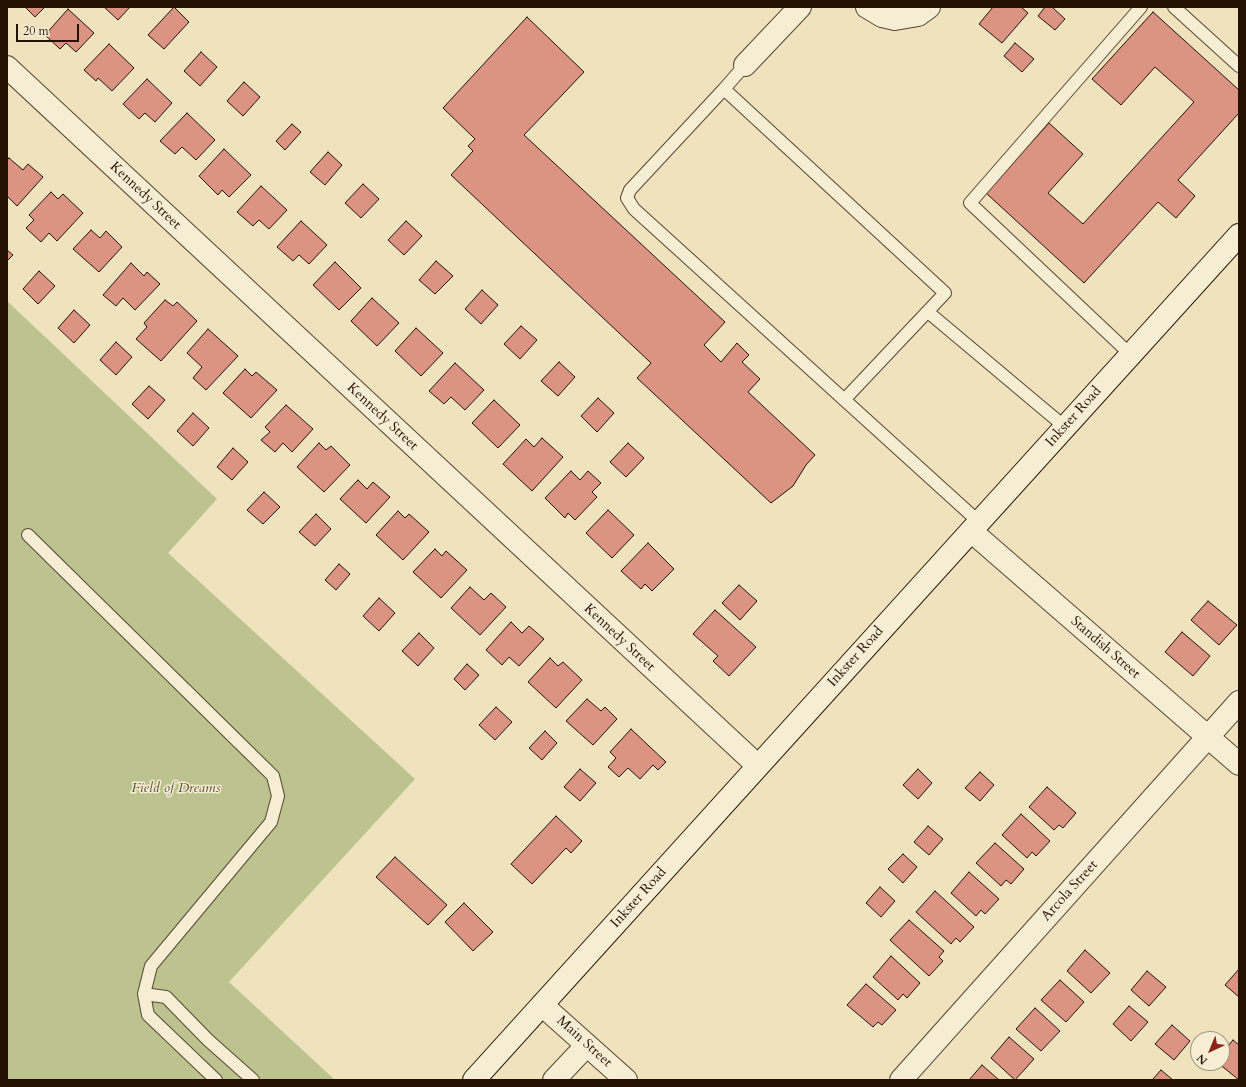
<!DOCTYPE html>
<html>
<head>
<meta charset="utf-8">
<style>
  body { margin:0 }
  #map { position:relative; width:1246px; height:1087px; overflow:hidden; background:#efe3bd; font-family:Cardo,serif }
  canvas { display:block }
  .frame { position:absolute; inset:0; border:8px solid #251102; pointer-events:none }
  .north { position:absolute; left:1190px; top:1031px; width:40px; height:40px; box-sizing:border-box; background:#f5edd4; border:1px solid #a29580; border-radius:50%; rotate:224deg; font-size:11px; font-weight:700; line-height:16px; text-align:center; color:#251102 }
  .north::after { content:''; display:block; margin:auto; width:14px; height:18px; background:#8f2418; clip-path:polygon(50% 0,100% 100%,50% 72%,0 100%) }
  .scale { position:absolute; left:16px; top:24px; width:63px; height:18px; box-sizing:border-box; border:2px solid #251102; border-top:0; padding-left:5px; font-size:12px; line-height:14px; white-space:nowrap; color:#251102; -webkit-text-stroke:3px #f5edd4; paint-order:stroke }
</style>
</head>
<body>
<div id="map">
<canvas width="1246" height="1087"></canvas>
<div class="frame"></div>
<div class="north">N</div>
<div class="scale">20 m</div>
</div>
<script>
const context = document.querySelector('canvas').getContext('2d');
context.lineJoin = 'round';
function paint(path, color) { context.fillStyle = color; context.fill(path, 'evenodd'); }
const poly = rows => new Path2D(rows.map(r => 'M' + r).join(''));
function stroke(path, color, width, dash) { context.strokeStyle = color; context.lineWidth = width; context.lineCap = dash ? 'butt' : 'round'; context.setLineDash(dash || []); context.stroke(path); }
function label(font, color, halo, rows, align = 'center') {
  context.font = font + ' Cardo,serif'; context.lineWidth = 3; context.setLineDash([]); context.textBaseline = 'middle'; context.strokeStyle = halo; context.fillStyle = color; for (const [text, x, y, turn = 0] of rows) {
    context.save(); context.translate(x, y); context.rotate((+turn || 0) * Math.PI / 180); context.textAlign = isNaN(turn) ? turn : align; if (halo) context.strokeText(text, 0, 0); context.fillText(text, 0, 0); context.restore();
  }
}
paint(poly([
  [7,301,217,499,168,553,415,779,229,982,335,1080,7,1080]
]), '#bcc38f');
const building = poly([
  [25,7,45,7,35,17,25,7],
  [104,7,130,7,118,20,104,7],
  [174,7,189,22,164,49,148,35,174,7],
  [993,7,1021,7,1028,13,1002,43,979,24,993,7],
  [1045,7,1052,7,1065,19,1055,30,1038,16,1045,7],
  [68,9,94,33,76,52,66,43,60,49,45,35,68,9],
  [1153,12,1239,90,1239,113,1178,180,1195,196,1176,218,1158,202,1084,283,986,193,1049,123,1083,154,1048,193,1083,224,1194,102,1155,67,1121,105,1092,79,1153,12],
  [527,17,584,72,524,135,725,322,704,345,721,362,737,343,749,355,742,362,760,379,748,392,815,455,806,465,793,486,771,503,637,378,651,363,451,175,473,151,468,146,475,139,443,108,527,17],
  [1015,43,1034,59,1022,72,1004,56,1015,43],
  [109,44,134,68,112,91,98,78,96,81,84,70,109,44],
  [201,52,217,67,200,86,184,71,201,52],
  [147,79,172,103,155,122,145,113,139,119,123,104,147,79],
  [244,82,260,97,243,116,227,101,244,82],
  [187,113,215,140,196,160,182,147,175,154,160,141,187,113],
  [292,124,301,132,285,150,276,141,292,124],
  [224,149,251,175,229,197,222,190,218,195,199,176,224,149],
  [328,152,342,165,325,185,310,172,328,152],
  [9,158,23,170,28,164,43,177,17,206,7,196,7,160,9,158],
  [363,184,379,199,361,218,345,203,363,184],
  [261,186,287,210,269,229,259,220,253,226,237,212,261,186],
  [51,192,58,199,63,194,83,213,57,241,49,233,41,242,26,228,34,220,29,215,51,192],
  [301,221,327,245,309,264,299,255,293,261,277,247,301,221],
  [406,221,422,236,404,255,388,240,406,221],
  [91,230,100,238,106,231,122,247,99,272,73,249,91,230],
  [7,250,13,255,7,261,7,250],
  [436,261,453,276,435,294,419,280,436,261],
  [335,262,361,288,339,310,313,285,335,262],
  [131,263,144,276,147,272,160,284,135,310,123,298,116,306,103,295,131,263],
  [39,271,55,286,38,304,23,289,39,271],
  [482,290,498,305,481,324,465,309,482,290],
  [372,298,399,323,377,346,351,321,372,298],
  [165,300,173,306,177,302,197,321,161,361,136,339,147,327,144,323,165,300],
  [74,310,90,325,74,343,58,328,74,310],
  [521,326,537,340,520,359,504,344,521,326],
  [416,328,443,353,421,376,395,351,416,328],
  [208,329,238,356,206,390,193,378,202,367,187,353,208,329],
  [116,342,132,357,116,375,100,360,116,342],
  [559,362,575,377,558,396,541,381,559,362],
  [455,363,484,390,465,410,451,397,444,404,429,391,455,363],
  [245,369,252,376,256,372,277,390,251,418,223,393,245,369],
  [149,386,165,400,148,419,132,404,149,386],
  [598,398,614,413,597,432,581,416,598,398],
  [494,400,520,425,498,448,472,423,494,400],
  [286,405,313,429,292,452,283,443,275,452,261,440,270,432,265,427,286,405],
  [193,413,209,428,193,446,177,431,193,413],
  [542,438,563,457,532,491,503,464,526,439,534,447,542,438],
  [319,443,326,450,331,446,350,465,324,492,297,467,319,443],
  [628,443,644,458,626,477,610,462,628,443],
  [233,448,248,462,232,480,217,467,233,448],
  [571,471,580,480,588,471,601,483,592,492,597,497,575,520,568,513,565,518,545,498,571,471],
  [358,480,367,489,373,482,390,497,366,523,340,499,358,480],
  [264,492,280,507,263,524,247,510,264,492],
  [608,510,634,535,612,558,586,533,608,510],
  [398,511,405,518,409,514,429,532,403,560,376,535,398,511],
  [316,514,331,529,315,546,299,532,316,514],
  [648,543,674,569,652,591,645,584,641,589,621,571,648,543],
  [435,549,442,556,446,551,467,570,441,598,413,572,435,549],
  [339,564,350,574,336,590,325,580,339,564],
  [739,585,757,601,740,620,722,603,739,585],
  [470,587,484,600,491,593,506,607,480,635,451,608,470,587],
  [379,598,395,613,379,631,363,616,379,598],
  [1208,601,1237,625,1219,645,1191,620,1208,601],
  [715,610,756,647,729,676,713,661,718,656,693,634,715,610],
  [511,622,522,633,529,626,544,639,519,666,509,657,502,665,486,650,511,622],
  [1182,632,1210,656,1193,676,1165,652,1182,632],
  [419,633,434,648,418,666,402,651,419,633],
  [550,658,558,666,563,662,582,680,556,708,528,682,550,658],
  [467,664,479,675,465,690,454,679,467,664],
  [587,699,601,711,605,707,617,719,593,745,566,721,587,699],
  [496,707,512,722,495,740,479,725,496,707],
  [631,729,666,762,658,770,653,765,640,779,628,768,619,777,608,767,616,758,610,752,631,729],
  [545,731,557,743,542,760,529,748,545,731],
  [580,769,596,783,580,801,564,787,580,769],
  [918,769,932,783,918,799,903,785,918,769],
  [980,772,994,785,980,801,965,788,980,772],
  [1047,787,1076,813,1063,828,1059,825,1054,830,1029,807,1047,787],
  [1021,814,1050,841,1036,856,1032,852,1027,858,1002,835,1021,814],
  [556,816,582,841,571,853,566,848,532,884,511,864,556,816],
  [928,826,943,839,929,855,914,842,928,826],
  [995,843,1024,869,1011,884,1006,880,1001,886,976,863,995,843],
  [903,854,917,867,903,883,888,869,903,854],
  [395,857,447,905,428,925,376,877,395,857],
  [969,872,999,899,985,914,981,910,976,916,951,893,969,872],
  [880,887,895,901,881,917,866,903,880,887],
  [935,891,974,927,960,942,956,938,951,944,916,912,935,891],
  [464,903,493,932,473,951,445,922,464,903],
  [909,920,944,951,939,957,943,961,929,976,890,940,909,920],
  [1085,950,1110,973,1091,993,1067,971,1085,950],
  [891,956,920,983,907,998,903,994,898,1000,873,977,891,956],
  [1239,969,1239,997,1225,985,1239,969],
  [1147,971,1166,987,1149,1006,1131,990,1147,971],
  [1060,980,1084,1002,1066,1022,1041,1000,1060,980],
  [866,984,896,1010,882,1025,878,1022,873,1027,847,1005,866,984],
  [1129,1006,1148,1022,1131,1041,1113,1024,1129,1006],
  [1035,1008,1060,1031,1041,1051,1016,1029,1035,1008],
  [1172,1025,1190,1041,1174,1060,1155,1044,1172,1025],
  [1009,1037,1034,1059,1015,1080,991,1058,1009,1037],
  [1233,1040,1239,1045,1239,1080,1218,1063,1222,1063,1222,1053,1233,1040],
  [982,1065,999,1080,969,1080,982,1065],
  [1161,1070,1173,1080,1152,1080,1161,1070]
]);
paint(building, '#db9382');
stroke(building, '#251102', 1);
const lane = poly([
  [1174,7,1239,66],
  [745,65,724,89,945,293,844,400],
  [724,89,630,190,627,198,634,209,979,522],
  [928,312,1065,427],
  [1131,355,970,203,1141,7],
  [28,535,273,776,278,796,271,822,151,966,144,994],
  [216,1080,148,1015,144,994,166,997,208,1040,253,1080]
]);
const street = poly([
  [867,7,882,16,895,19,918,15,929,7],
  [745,65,800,7],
  [7,67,758,766],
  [971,531,1239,764],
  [542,1005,626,1080],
  [554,1080,587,1045],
  [901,1080,1239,702]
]);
const secondary = poly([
  [474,1080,1239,235]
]);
stroke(lane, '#584631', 14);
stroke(street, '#584631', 24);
stroke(secondary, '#251102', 24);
stroke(lane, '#f5edd4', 12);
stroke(street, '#f5edd4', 22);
stroke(secondary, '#f5edd4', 22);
label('14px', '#251102', '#f5edd4', [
  ["Kennedy Street",145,196,43],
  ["Kennedy Street",382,417,43],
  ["Inkster Road",1074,417,-48],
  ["Kennedy Street",619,638,43],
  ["Standish Street",1105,648,41],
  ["Inkster Road",856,657,-48],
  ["Arcola Street",1070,891,-48],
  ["Inkster Road",639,898,-48],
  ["Main Street",584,1042,42]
]);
label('italic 14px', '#5a4f33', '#f5edd4', [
  ["Field of Dreams",176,789]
]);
</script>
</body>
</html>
